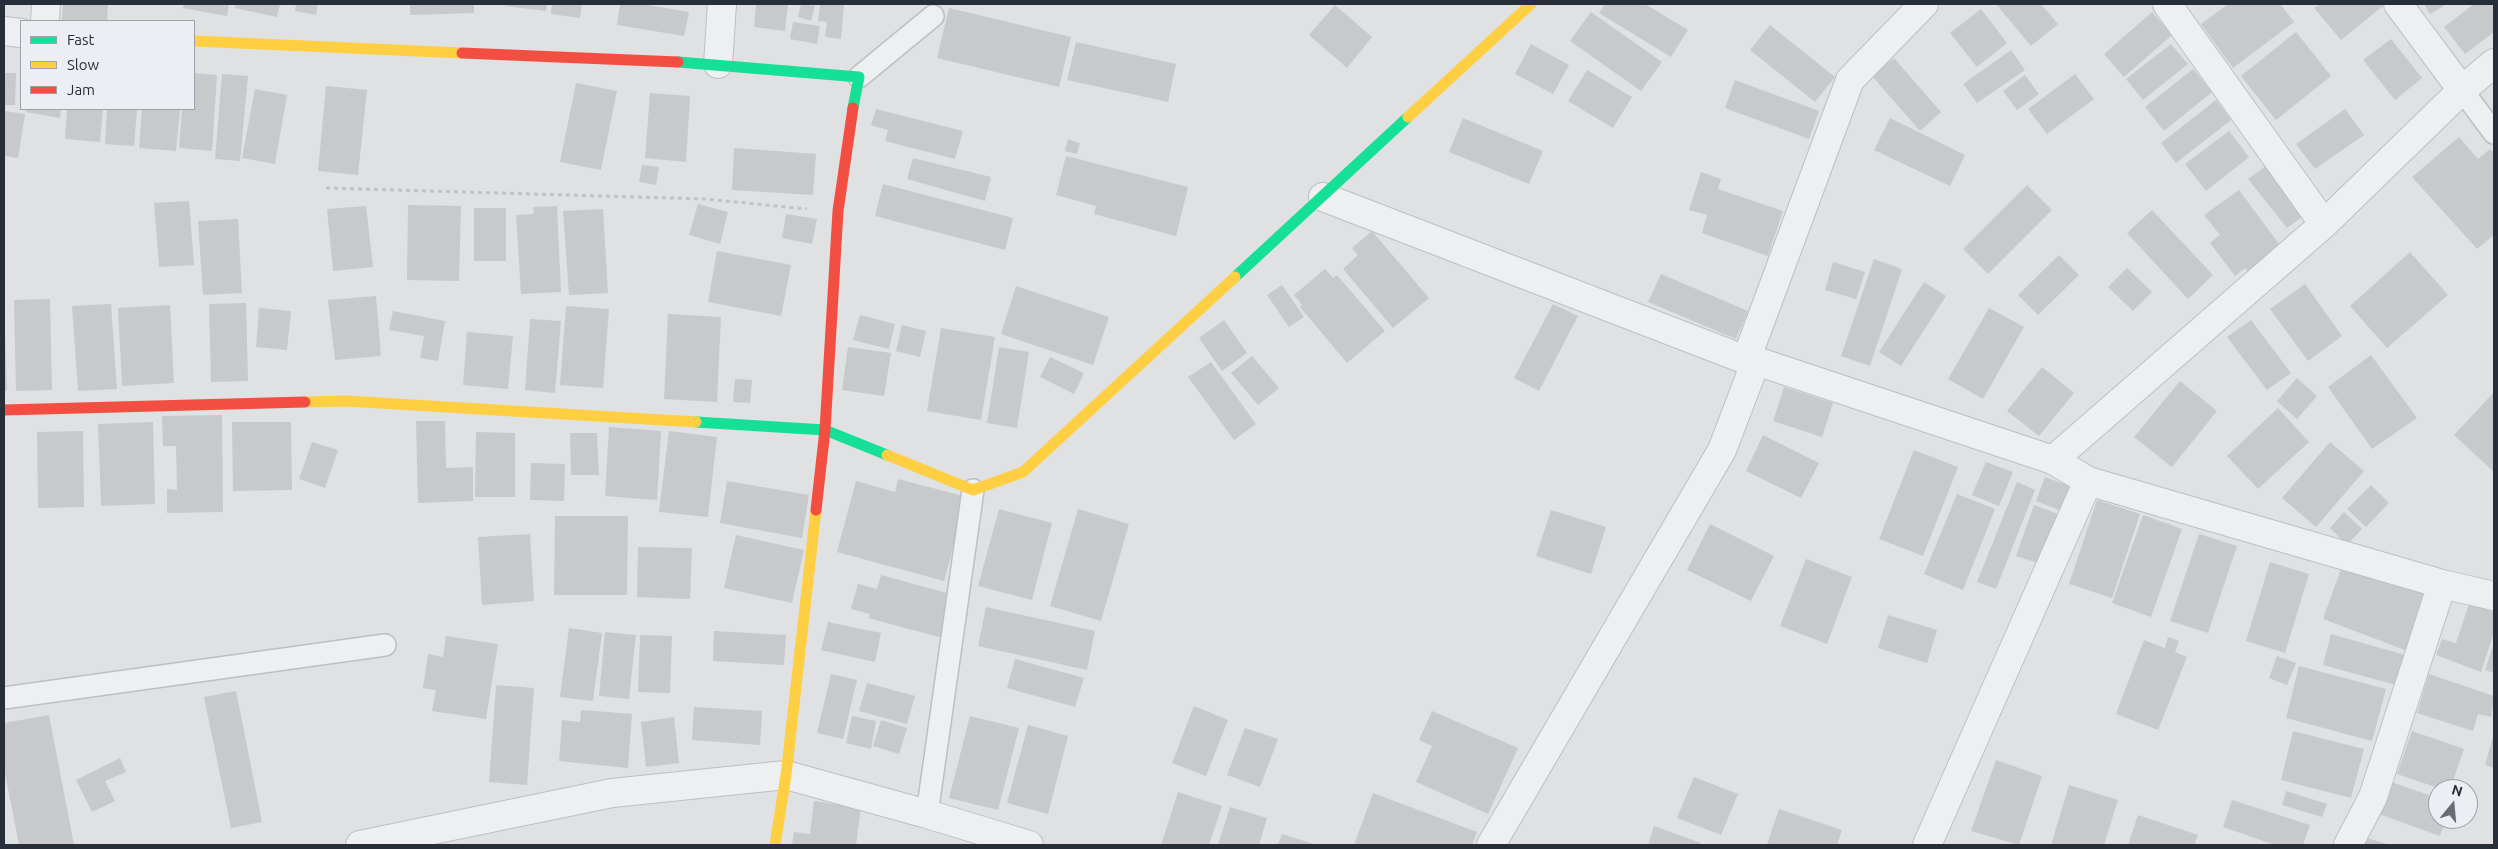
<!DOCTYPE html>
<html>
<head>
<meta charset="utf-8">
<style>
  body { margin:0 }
  #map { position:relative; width:2498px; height:849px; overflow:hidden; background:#dfe1e3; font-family:Ubuntu,sans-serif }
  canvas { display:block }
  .frame { position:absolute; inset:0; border:5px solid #282d3a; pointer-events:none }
  .legend { position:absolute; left:20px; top:20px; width:175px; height:90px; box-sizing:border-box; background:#eceef3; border:1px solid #9ea1a9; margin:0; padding:6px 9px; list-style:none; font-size:15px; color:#282d3a }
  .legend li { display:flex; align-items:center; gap:10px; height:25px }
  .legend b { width:25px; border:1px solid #9ea1a9 }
  .north { position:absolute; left:2428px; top:779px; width:50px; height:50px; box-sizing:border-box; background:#eceef3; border:1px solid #9ea1a9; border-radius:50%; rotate:17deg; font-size:14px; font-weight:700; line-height:20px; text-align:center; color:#282d3a }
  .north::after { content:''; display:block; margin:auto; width:18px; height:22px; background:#686c75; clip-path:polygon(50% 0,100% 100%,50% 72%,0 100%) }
</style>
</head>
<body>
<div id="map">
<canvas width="2498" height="849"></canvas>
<div class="frame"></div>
<ul class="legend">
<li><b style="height:6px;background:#16e098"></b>Fast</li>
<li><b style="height:6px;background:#ffcf43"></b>Slow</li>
<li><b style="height:6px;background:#f24e42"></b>Jam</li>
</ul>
<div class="north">N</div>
</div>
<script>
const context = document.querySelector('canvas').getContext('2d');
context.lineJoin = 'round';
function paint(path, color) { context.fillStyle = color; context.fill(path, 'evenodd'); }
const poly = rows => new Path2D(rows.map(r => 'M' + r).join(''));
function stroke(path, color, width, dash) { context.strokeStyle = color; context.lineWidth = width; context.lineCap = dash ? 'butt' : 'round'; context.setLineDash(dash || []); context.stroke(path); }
paint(poly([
  [63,4,108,4,107,21,62,20],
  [184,4,229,4,227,16,183,8],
  [236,4,280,4,277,17,235,8],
  [296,4,318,4,316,15,295,11],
  [410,4,474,4,474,13,410,15],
  [505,4,547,4,546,11,505,6],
  [552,4,582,4,580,18,551,14],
  [620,4,642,4,689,12,684,36,617,25],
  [756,4,788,4,785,31,754,27],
  [801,4,815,6,811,21,798,17],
  [820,4,844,4,841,39,825,37,827,22,818,21],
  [1605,4,1645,4,1688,30,1671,57,1599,13],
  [1996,4,2041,4,2058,24,2031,46],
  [2228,4,2280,4,2294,22,2233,68,2201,24],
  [2320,4,2381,4,2383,6,2341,40,2314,8],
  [2424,4,2447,4,2430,14],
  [2474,4,2494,4,2494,32,2465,54,2444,27],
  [1335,5,1372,37,1347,68,1309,35],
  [949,8,1071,37,1059,87,937,58],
  [1981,9,2007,43,1977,67,1950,33],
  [1591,12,1662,62,1641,91,1570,41],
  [2152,12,2172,35,2124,77,2104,54],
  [793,22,820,26,817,44,790,39],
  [1770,25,1835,77,1815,102,1750,50],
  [2296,32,2331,76,2276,120,2241,76],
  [2391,39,2422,78,2395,100,2363,60],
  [1076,42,1176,64,1168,102,1067,80],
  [1531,44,1569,65,1553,94,1515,74],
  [2171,44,2188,64,2143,100,2126,79],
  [2011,50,2025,70,1977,103,1963,84],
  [1894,58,1941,112,1920,131,1872,76],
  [2193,69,2212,92,2164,131,2145,107],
  [1587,70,1632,97,1613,128,1568,101],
  [4,73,16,73,15,105,4,105],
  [194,73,217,75,212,151,179,148,182,109,194,109],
  [222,74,248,76,240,161,215,159],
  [2075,74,2094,99,2047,134,2028,109],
  [2025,75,2039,94,2017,110,2003,91],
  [1735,80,1819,111,1809,139,1725,108],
  [576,83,617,91,601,170,560,162],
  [326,86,367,90,358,175,318,171],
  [255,89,287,95,275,164,242,158],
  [650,93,690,96,686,162,645,158],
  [2216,100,2231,120,2176,163,2161,143],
  [26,109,61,109,60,118,26,112],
  [67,109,103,109,100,142,65,139],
  [107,109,137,109,134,146,105,144],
  [142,109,180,109,176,151,139,148],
  [876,109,963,131,955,159,885,141,888,130,871,125],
  [2345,109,2364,135,2315,169,2296,144],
  [4,111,25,114,18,158,4,156],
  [1463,118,1543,151,1529,184,1449,152],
  [1890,118,1965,155,1950,186,1874,150],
  [2229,131,2249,157,2206,191,2185,164],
  [2459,137,2478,159,2490,149,2494,154,2494,235,2477,249,2412,177],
  [1068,139,1080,143,1077,154,1065,151],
  [734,148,816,154,813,195,732,190],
  [1066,156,1188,187,1176,236,1094,214,1096,206,1056,195],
  [913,158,991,177,985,201,907,179],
  [642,165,659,167,656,185,639,182],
  [2267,165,2306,214,2287,228,2248,179],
  [1701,172,1721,179,1718,189,1783,211,1768,256,1702,233,1707,215,1689,210],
  [883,184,1013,218,1005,250,875,216],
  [2027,185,2052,210,1988,274,1963,249],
  [2239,190,2282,248,2249,273,2245,268,2235,276,2210,243,2220,235,2204,215],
  [189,201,194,265,159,267,154,203],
  [698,204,728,212,720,244,689,235],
  [408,205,461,206,459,281,407,280],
  [366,206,373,267,333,271,327,209],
  [557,206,561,292,521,294,516,215,534,214,533,207],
  [474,208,506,208,506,261,474,261],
  [603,209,608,293,569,295,563,211],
  [2152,210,2213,275,2188,299,2127,233],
  [786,214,817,219,812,244,782,238],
  [238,219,242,293,203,295,198,221],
  [1372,231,1429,298,1393,328,1343,269,1358,255,1352,248],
  [717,251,791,265,781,316,708,302],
  [2410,252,2448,295,2387,348,2350,306],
  [2059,255,2079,275,2038,315,2018,295],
  [1874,259,1902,269,1870,366,1841,356],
  [1833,262,1865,272,1856,299,1825,290],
  [2127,268,2152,292,2133,311,2108,287],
  [1325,269,1333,278,1337,275,1385,331,1347,363,1300,307,1302,305,1294,295],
  [1661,274,1748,311,1736,339,1648,302],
  [1924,282,1946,296,1901,366,1879,352],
  [2305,284,2342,336,2308,361,2270,309],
  [1282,285,1304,317,1289,327,1267,295],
  [1016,286,1109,317,1093,365,1001,334],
  [376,296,381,356,335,360,328,300],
  [50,299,52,390,16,391,14,300],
  [246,303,248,381,211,382,209,304],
  [111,304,117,389,78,391,72,306],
  [1553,304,1578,316,1539,391,1514,378],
  [170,305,174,383,122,386,118,308],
  [566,306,609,309,603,388,560,385],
  [259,308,291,311,287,350,256,347],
  [1989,308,2024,327,1983,399,1948,379],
  [393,311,445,321,438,361,420,358,424,336,389,330],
  [668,314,721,317,717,402,664,399],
  [860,315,895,324,889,349,853,340],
  [530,319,561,321,555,393,525,390],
  [1224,320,1247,353,1222,371,1199,338],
  [2251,320,2291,373,2267,390,2227,337],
  [902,325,926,331,920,357,896,351],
  [941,328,995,337,981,420,927,411],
  [4,331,5,331,7,391,4,391],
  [467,332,513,336,508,389,463,385],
  [848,347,891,353,884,396,842,390],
  [999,347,1029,352,1017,428,987,423],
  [2371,355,2417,418,2372,449,2328,387],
  [1252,356,1279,388,1258,405,1231,373],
  [1050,357,1084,373,1074,394,1040,377],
  [1211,362,1256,424,1234,440,1188,377],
  [2042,367,2074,393,2039,436,2007,411],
  [2297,378,2317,396,2297,419,2277,401],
  [735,379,752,380,750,403,733,402],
  [2180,381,2217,411,2172,467,2134,437],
  [1784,387,1833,403,1822,437,1773,421],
  [2493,393,2494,393,2494,472,2454,435],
  [2278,408,2309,442,2258,489,2227,456],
  [222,415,223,512,167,513,167,489,177,490,176,446,163,446,162,416],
  [416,421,445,421,446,468,473,467,473,501,418,503],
  [153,422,155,504,101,506,98,424],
  [232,422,291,422,292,490,233,491],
  [609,427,661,431,657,500,605,496],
  [83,431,84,507,38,508,37,432],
  [669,431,717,437,708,517,659,512],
  [476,432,515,433,515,497,475,497],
  [570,433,597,433,599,475,571,475],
  [1763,435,1819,463,1801,498,1746,471],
  [312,442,338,450,325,488,299,479],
  [2330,442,2364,471,2316,527,2282,498],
  [1914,450,1958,467,1923,556,1879,539],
  [1986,462,2013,472,1999,506,1972,495],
  [531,463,565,464,564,501,530,500],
  [2045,477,2072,487,2062,511,2036,501],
  [898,479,967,497,944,581,837,552,856,481,895,492],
  [727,481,809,495,802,538,720,523],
  [2017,482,2035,490,1996,589,1977,582],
  [2371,485,2389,503,2366,527,2347,509],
  [1957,494,1995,509,1963,590,1924,574],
  [2097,500,2140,514,2112,598,2069,584],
  [2034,505,2058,514,2041,564,2016,556],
  [999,509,1052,523,1032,600,978,586],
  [1078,509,1129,524,1101,621,1050,606],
  [1551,510,1606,527,1591,574,1536,556],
  [2344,512,2362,529,2347,545,2330,528],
  [2143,515,2182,529,2151,617,2112,603],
  [555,516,628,516,627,595,554,595],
  [1710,524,1774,556,1751,601,1687,570],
  [530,534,534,601,482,605,478,537],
  [2199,534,2237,546,2208,633,2170,621],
  [736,535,804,550,792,603,724,588],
  [638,547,692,548,690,599,637,597],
  [2345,558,2428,589,2405,650,2323,619],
  [1806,559,1852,577,1827,644,1780,626],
  [2270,562,2309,574,2285,653,2246,641],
  [881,575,954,595,943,638,868,618,870,614,851,609,858,584,877,589],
  [2469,604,2494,612,2494,632,2481,672,2436,655,2442,639,2456,643],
  [986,607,1095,631,1087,670,978,646],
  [1888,615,1937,630,1927,663,1878,648],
  [828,622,881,633,875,662,821,650],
  [569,628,602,633,593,701,560,697],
  [714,631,786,635,784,665,713,661],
  [605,632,636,635,629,699,599,696],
  [2331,634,2405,655,2396,685,2323,665],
  [640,635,672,636,670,693,638,692],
  [446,636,498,644,486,719,432,711,436,690,423,688,428,654,443,657],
  [2168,637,2179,641,2175,652,2187,657,2158,730,2116,714,2144,640,2165,648],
  [2494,643,2494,673,2485,670],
  [2277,656,2296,663,2287,685,2269,678],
  [1015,659,1084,678,1075,707,1007,688],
  [2299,666,2386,689,2372,741,2286,718],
  [831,674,857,680,843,739,817,733],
  [2429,674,2494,696,2491,717,2478,714,2473,731,2417,713],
  [867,683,915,696,907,724,859,711],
  [496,685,534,688,527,785,489,782],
  [236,691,262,822,231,828,204,697],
  [1194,706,1228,720,1206,776,1172,763],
  [694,707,762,711,760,745,692,740],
  [581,710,632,714,628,768,559,761,562,720,580,722],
  [1432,711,1518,748,1488,814,1416,782,1432,746,1419,740],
  [49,715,74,845,19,845,4,768,4,723],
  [852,716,876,721,871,749,846,743],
  [970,716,1019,728,998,810,949,798],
  [674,717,679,763,646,767,641,722],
  [881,720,907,728,899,754,873,746],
  [1028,725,1068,736,1048,814,1007,803],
  [1245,728,1278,739,1260,787,1227,775],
  [2293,731,2364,749,2351,798,2281,780],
  [2412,731,2464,749,2450,789,2441,789,2397,774],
  [2494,733,2494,768,2485,765],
  [120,758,126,772,105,781,115,801,92,812,76,780],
  [1996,760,2042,776,2019,845,1971,831],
  [1694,777,1738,794,1721,835,1677,818],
  [2391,782,2438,798,2438,819,2446,819,2440,836,2379,814],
  [2069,785,2118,800,2104,845,2051,845],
  [2286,791,2327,804,2322,817,2282,805],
  [1178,792,1222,806,1209,845,1161,845],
  [1373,793,1477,832,1472,845,1354,845],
  [2232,800,2310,825,2303,845,2275,845,2223,827],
  [814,801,861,808,856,845,792,845,794,832,810,834],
  [1230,807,1267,818,1259,845,1218,845],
  [1779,809,1842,830,1837,845,1767,844],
  [2138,815,2198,835,2194,845,2128,845],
  [1654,826,1701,843,1700,845,1648,845],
  [1282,834,1317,845,1278,845],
  [2367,838,2390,845,2365,845]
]), '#c7c9cb');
const lane = poly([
  [859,77,933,16],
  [2462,90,2494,133],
  [4,698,385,645],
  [927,814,973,490]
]);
const street = poly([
  [2167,4,2324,224],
  [2398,4,2462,90],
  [45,21,46,4],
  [4,31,21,33],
  [718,64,722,4],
  [1323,197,1746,360,1756,361,2053,460,2088,481,2442,584,2494,596],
  [1746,360,1850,80,1924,4],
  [2053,460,2324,224,2462,90,2494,63],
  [360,845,612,793,786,775,927,814,1029,845],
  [1491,845,1722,450,1756,361],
  [1927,845,2088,481],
  [2348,845,2373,797,2442,584]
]);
stroke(lane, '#bdbfc1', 24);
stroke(street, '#bdbfc1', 30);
stroke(poly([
  [326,188,705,199,807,209]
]), '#c0c2c6', 3, [4, 4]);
stroke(lane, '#eeeff0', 21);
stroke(street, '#eeeff0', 28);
stroke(poly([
  [678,62,859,77,853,108],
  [1235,277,1408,117],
  [696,422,825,430,887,455]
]), '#16e098', 11);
stroke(poly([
  [194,41,462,53],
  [1408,117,1531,4],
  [305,402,346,401,696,422],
  [887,455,973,490,1023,472,1235,277],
  [775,845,786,775,816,510]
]), '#ffcf43', 11);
stroke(poly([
  [462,53,678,62],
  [4,410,305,402],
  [816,510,825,430,838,211,853,108]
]), '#f24e42', 11);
</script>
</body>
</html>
